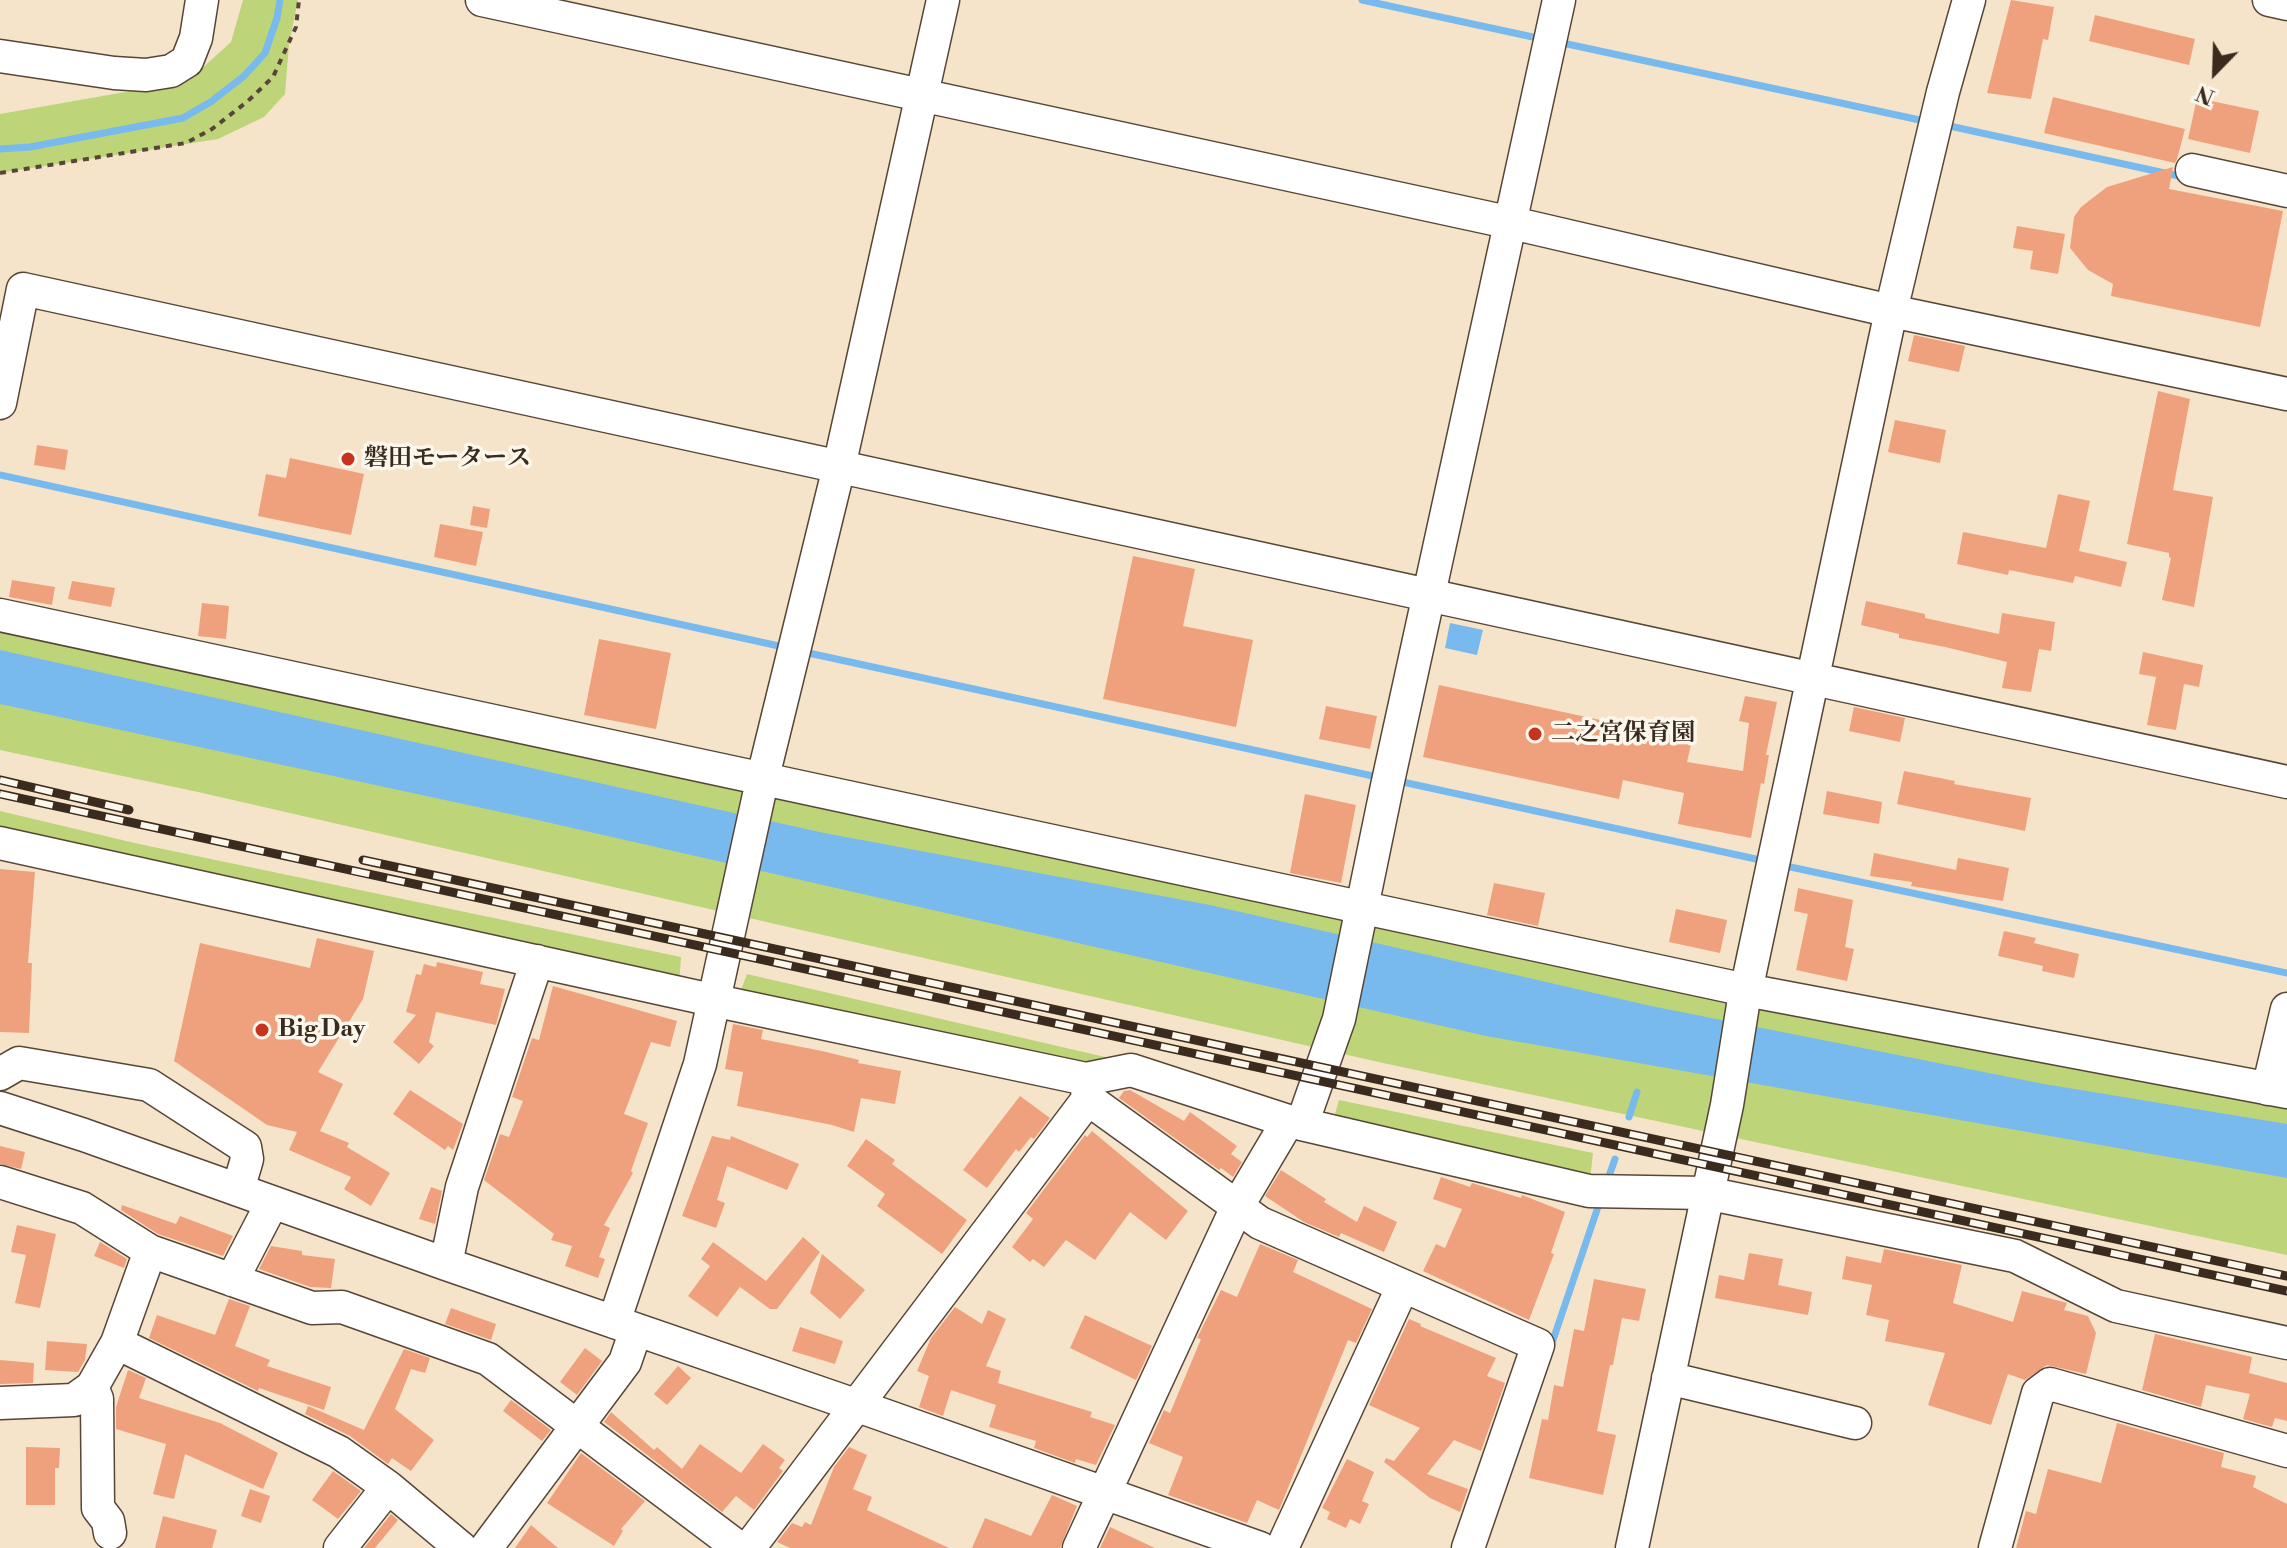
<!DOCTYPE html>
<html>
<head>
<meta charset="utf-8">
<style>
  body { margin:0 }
  #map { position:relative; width:2287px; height:1548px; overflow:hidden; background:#f6e4ca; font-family:"Libre Bodoni",serif }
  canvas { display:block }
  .north { position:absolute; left:2175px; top:32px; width:80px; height:80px; -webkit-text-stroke:6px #fbf7ec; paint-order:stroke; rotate:203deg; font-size:22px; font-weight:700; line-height:32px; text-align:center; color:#3b2a1e }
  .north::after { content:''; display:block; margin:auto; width:28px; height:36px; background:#3b2a1e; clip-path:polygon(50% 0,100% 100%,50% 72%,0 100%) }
</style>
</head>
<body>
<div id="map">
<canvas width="2287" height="1548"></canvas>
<div class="north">N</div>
</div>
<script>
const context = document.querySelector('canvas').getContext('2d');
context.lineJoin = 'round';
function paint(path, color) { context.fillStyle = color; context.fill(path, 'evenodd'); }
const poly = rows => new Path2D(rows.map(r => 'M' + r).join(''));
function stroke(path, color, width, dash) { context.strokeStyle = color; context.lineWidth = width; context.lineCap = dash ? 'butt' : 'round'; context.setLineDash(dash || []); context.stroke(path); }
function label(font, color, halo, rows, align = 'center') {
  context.font = font + ' "Libre Bodoni","Noto Serif JP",serif'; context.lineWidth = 7; context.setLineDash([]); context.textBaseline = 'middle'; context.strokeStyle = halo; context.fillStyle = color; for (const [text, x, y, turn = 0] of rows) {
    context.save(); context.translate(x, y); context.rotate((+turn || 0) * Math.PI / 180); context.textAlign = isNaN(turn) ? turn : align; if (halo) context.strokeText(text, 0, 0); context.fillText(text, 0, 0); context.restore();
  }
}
paint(poly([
  [243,0,298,0,289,44,285,94,264,117,218,139,0,173,0,114,188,81,231,42],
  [0,617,2287,1092,2287,1255,1383,1063,198,792,0,750],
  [0,811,139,844,681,957,679,986,0,832],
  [747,974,1118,1060,1086,1079,738,998],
  [1339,1100,1593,1153,1590,1180,1333,1121]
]), '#bdd478');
paint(poly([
  [1450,623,1483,630,1477,655,1445,648],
  [0,650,824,833,1210,905,1651,1006,2044,1084,2287,1124,2287,1178,1486,1036,533,819,0,704]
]), '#78baed');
stroke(poly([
  [1362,0,1542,39],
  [1558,42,1929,122],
  [1945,125,2183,177],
  [0,149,30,147,183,118,212,101,244,76,265,53,277,18,280,0],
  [0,475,788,648],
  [804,652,1382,778],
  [1398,781,1765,861],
  [1781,865,2287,973],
  [1629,1117,1637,1092],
  [1609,1176,1615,1159],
  [1550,1349,1599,1204]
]), '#78baed', 7);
paint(poly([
  [2011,0,2054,7,2048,40,2043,39,2031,99,1987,93],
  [2095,15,2195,39,2189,65,2089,41],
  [2053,97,2185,129,2177,159,2175,163,2044,133],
  [2197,98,2259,111,2250,153,2188,139],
  [2173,167,2169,189,2283,211,2260,327,2111,296,2113,284,2088,270,2070,248,2074,217,2081,207,2107,187],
  [2017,226,2065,234,2058,274,2030,269,2033,251,2013,248],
  [1914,335,1965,346,1959,372,1908,361],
  [2158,391,2190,399,2173,490,2213,497,2194,607,2162,600,2171,558,2169,557,2169,553,2127,544],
  [1895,420,1946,430,1940,463,1888,452],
  [37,445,68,450,65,470,34,465],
  [290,458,364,474,351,535,258,516,266,474,286,478],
  [2058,494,2090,501,2079,551,2127,562,2121,587,2075,576,2073,583,2009,570,2008,575,1957,564,1963,532,2046,548],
  [473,506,490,509,487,528,470,525],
  [440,524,483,532,476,566,434,557],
  [1133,556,1195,569,1183,626,1253,640,1236,727,1103,699],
  [12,580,55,587,52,605,9,597],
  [72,581,115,588,111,607,68,599],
  [1866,601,1925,614,1925,618,1999,634,2002,613,2055,622,2051,651,2039,649,2031,692,2002,688,2007,662,1945,647,1899,638,1899,634,1861,625],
  [202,603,229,606,226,639,198,636],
  [599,639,671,653,656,729,584,715],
  [2143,652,2203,665,2199,687,2184,684,2176,730,2147,725,2156,677,2139,674],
  [1439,685,1692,740,1687,762,1743,771,1749,723,1739,721,1745,696,1777,702,1766,755,1769,755,1764,784,1761,783,1751,838,1678,824,1684,793,1623,780,1619,799,1423,757],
  [1326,706,1377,716,1370,749,1319,739],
  [1854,707,1905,718,1900,742,1849,731],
  [1904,771,1955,781,1954,784,2031,798,2025,831,1897,804],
  [1827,791,1882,802,1879,824,1823,814],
  [1305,794,1356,805,1341,883,1290,873],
  [1874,853,1956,870,1958,858,2009,868,2003,901,1911,886,1912,882,1870,876],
  [0,869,35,872,28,963,32,963,29,1033,0,1032],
  [1494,883,1545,893,1538,926,1487,915],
  [1798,888,1853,900,1845,947,1854,949,1847,981,1796,970,1808,914,1794,911],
  [1676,909,1727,920,1720,953,1669,942],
  [2004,931,2036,938,2034,943,2079,954,2074,978,2042,971,2043,966,1998,956],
  [317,938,374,951,363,999,318,1072,343,1084,320,1131,349,1143,347,1147,390,1173,371,1206,344,1189,351,1177,289,1150,297,1132,267,1125,174,1061,200,943,310,968],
  [437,962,483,972,480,984,505,989,496,1025,436,1012,429,1042,434,1046,419,1064,393,1042,416,1015,406,1012,416,974,421,975,424,964,436,967],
  [553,986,677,1021,670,1047,651,1042,624,1114,648,1123,631,1171,633,1173,604,1225,610,1228,599,1257,605,1259,598,1278,565,1266,572,1246,551,1240,554,1234,484,1180,500,1134,509,1137,523,1101,512,1097,532,1038,539,1040],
  [733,1024,763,1030,761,1039,822,1051,859,1060,858,1063,901,1071,895,1104,861,1098,854,1132,832,1125,737,1106,743,1072,725,1069],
  [410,1090,463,1124,453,1150,448,1146,445,1150,393,1114],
  [1130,1090,1184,1121,1190,1112,1237,1146,1231,1154,1242,1162,1233,1177,1221,1168,1219,1170,1119,1098,1124,1091],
  [1020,1096,1050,1118,1034,1139,1031,1137,1019,1152,1016,1149,987,1188,963,1170],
  [1092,1131,1188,1211,1166,1240,1130,1212,1095,1260,1066,1240,1044,1267,1033,1259,1030,1262,1012,1247,1033,1219,1026,1213,1085,1135,1087,1137],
  [712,1136,730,1140,731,1136,799,1164,787,1190,727,1166,717,1200,725,1203,716,1228,682,1216],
  [866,1139,895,1160,892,1164,967,1220,942,1254,877,1206,885,1194,847,1166],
  [0,1146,25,1152,21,1169,0,1164],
  [1281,1170,1326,1199,1324,1202,1357,1222,1364,1206,1397,1222,1384,1252,1341,1233,1339,1237,1304,1222,1265,1196],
  [1441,1177,1470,1187,1472,1183,1521,1198,1522,1195,1565,1212,1551,1253,1554,1254,1529,1320,1423,1271,1436,1244,1445,1248,1462,1209,1433,1199],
  [431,1187,442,1191,435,1224,419,1219],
  [122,1205,176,1224,180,1216,233,1236,223,1256,158,1234,121,1210],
  [17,1225,56,1234,40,1308,15,1303,26,1255,11,1252],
  [803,1237,820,1252,777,1309,770,1309,740,1287,717,1317,688,1296,710,1266,701,1259,713,1242,766,1281],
  [100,1242,127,1259,124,1268,94,1256],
  [1260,1244,1298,1260,1293,1272,1372,1309,1356,1343,1348,1340,1279,1510,1257,1500,1247,1523,1168,1495,1183,1457,1149,1443,1164,1410,1170,1413,1201,1339,1197,1338,1221,1290,1237,1297],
  [271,1246,302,1251,302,1255,335,1259,331,1288,310,1287,259,1269],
  [1884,1249,1962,1265,1953,1303,2013,1322,2022,1291,2067,1303,2064,1310,2088,1316,2096,1333,2086,1374,2047,1365,2025,1380,2008,1374,1991,1425,1928,1405,1945,1353,1885,1341,1889,1320,1866,1315,1872,1285,1842,1279,1846,1256,1881,1263],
  [1749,1253,1783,1259,1778,1285,1812,1292,1808,1315,1715,1298,1719,1275,1744,1280],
  [822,1254,865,1290,840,1319,810,1293],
  [1594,1279,1646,1289,1639,1321,1622,1318,1613,1365,1610,1365,1597,1431,1616,1435,1603,1495,1529,1478,1542,1419,1548,1420,1554,1385,1563,1387,1574,1329,1584,1331],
  [229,1299,250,1306,235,1346,270,1360,267,1366,331,1387,324,1410,259,1388,258,1391,149,1338,157,1315,215,1335],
  [955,1307,982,1324,988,1310,1006,1319,986,1366,1001,1371,998,1383,1092,1412,1090,1417,1115,1425,1096,1465,1076,1459,1075,1463,1034,1448,1036,1441,989,1427,996,1405,951,1390,943,1416,919,1407,929,1376,917,1371,931,1338],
  [451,1308,496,1324,491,1340,445,1324],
  [1085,1315,1152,1346,1136,1380,1070,1348],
  [1409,1319,1421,1324,1420,1326,1496,1358,1487,1376,1505,1383,1481,1451,1454,1440,1427,1474,1468,1489,1460,1512,1430,1498,1384,1462,1386,1458,1394,1461,1420,1428,1369,1405],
  [800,1327,843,1341,835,1364,792,1351],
  [2155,1334,2252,1357,2249,1373,2287,1383,2287,1421,2275,1418,2272,1427,2243,1419,2250,1394,2206,1385,2201,1407,2142,1390],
  [47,1341,87,1344,85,1360,78,1372,45,1370],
  [585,1348,602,1361,577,1395,560,1382],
  [404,1349,430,1358,425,1373,411,1369,395,1409,434,1440,411,1471,392,1458,388,1464,350,1436,305,1414,308,1406,364,1430],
  [0,1360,34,1363,33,1383,0,1384],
  [678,1366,691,1378,667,1405,654,1394],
  [128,1370,146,1378,139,1398,220,1423,278,1453,263,1489,185,1454,174,1499,153,1494,166,1444,116,1429,116,1407],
  [511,1400,551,1430,542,1441,503,1411],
  [611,1412,654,1450,657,1447,682,1469,700,1444,741,1473,763,1444,785,1460,779,1468,783,1471,754,1510,736,1496,722,1512,604,1422],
  [2117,1423,2224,1453,2221,1467,2256,1476,2253,1487,2287,1504,2287,1548,2016,1548,2026,1511,2036,1514,2048,1469,2101,1483],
  [26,1447,60,1448,59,1468,55,1468,55,1505,26,1505],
  [849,1447,867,1455,853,1489,872,1497,867,1510,949,1548,790,1548,777,1542,792,1523,802,1527,805,1522,811,1525,834,1467],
  [581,1453,645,1501,621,1529,623,1531,614,1546,547,1503],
  [1347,1459,1374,1472,1362,1501,1369,1504,1360,1524,1350,1519,1346,1528,1327,1519,1330,1512,1322,1508],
  [333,1471,361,1491,338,1519,312,1500],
  [250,1489,270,1496,261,1523,241,1516],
  [1052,1495,1077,1506,1060,1548,972,1548,985,1518,1031,1536],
  [391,1514,398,1520,375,1548,364,1548],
  [163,1516,217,1530,212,1548,155,1548],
  [531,1525,558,1548,515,1548],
  [1110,1527,1155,1548,1100,1548]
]), '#efa17e');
const minor = poly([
  [482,0,1512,223,1891,311,2287,394],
  [2269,0,2287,4],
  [0,56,114,73,146,75,171,71,187,61,196,38,202,0],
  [2192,170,2287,191],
  [0,403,23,289,2287,782],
  [0,615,1746,990,2287,1092],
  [0,843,712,1000,1086,1079,1131,1070,1288,1121,1589,1191,1706,1193,2015,1256,2116,1306,2287,1343],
  [0,1074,19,1063,149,1085,245,1147,247,1159,238,1190],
  [1086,1079,1088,1099,1260,1223,1538,1345,1468,1548],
  [2268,1089,2287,1009],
  [0,1108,84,1135,446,1264,858,1406,1260,1548],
  [1302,1124,1339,1019,1387,786,1559,0],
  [0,1182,82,1208,150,1251,312,1308,342,1307,488,1359,739,1548],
  [446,1264,462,1187,537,961],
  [232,1280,272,1203],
  [614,1322,700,1064,762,781,839,467,943,0],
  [117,1343,150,1251],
  [1668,1378,1855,1423],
  [92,1387,97,1399,98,1508,108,1521,110,1533],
  [0,1403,74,1400,92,1387,117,1343,339,1452,388,1487,461,1548],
  [340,1548,388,1487],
  [486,1548,625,1362,636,1330],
  [749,1548,1088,1099],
  [1079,1548,1237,1207,1288,1121],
  [1282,1548,1403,1286],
  [1632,1548,1727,1105,1743,1005,1891,311,1943,92,1969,0],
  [1995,1548,2038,1393,2050,1384,2287,1451]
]);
stroke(minor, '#574638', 35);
stroke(poly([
  [0,173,186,143,212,129,248,101,273,77,296,27,299,0]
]), '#574638', 4, [6, 6]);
stroke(minor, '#fff', 32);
const rail = poly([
  [0,780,129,810],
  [0,794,2287,1291],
  [363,860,2287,1276]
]);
stroke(rail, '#3b2a1e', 9);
stroke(rail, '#fbf7ec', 6, [18]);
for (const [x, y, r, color] of [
  [348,459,8,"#c8321e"],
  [1535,734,8,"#c8321e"],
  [262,1030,8,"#c8321e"]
]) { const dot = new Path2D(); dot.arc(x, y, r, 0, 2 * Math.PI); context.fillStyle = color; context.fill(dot); stroke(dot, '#fbf7ec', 3); }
label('bold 24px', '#3b2a1e', '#fbf7ec', [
  ["磐田モータース",364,459],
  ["二之宮保育園",1551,734],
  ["Big Day",278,1030]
], 'left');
</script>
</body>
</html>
